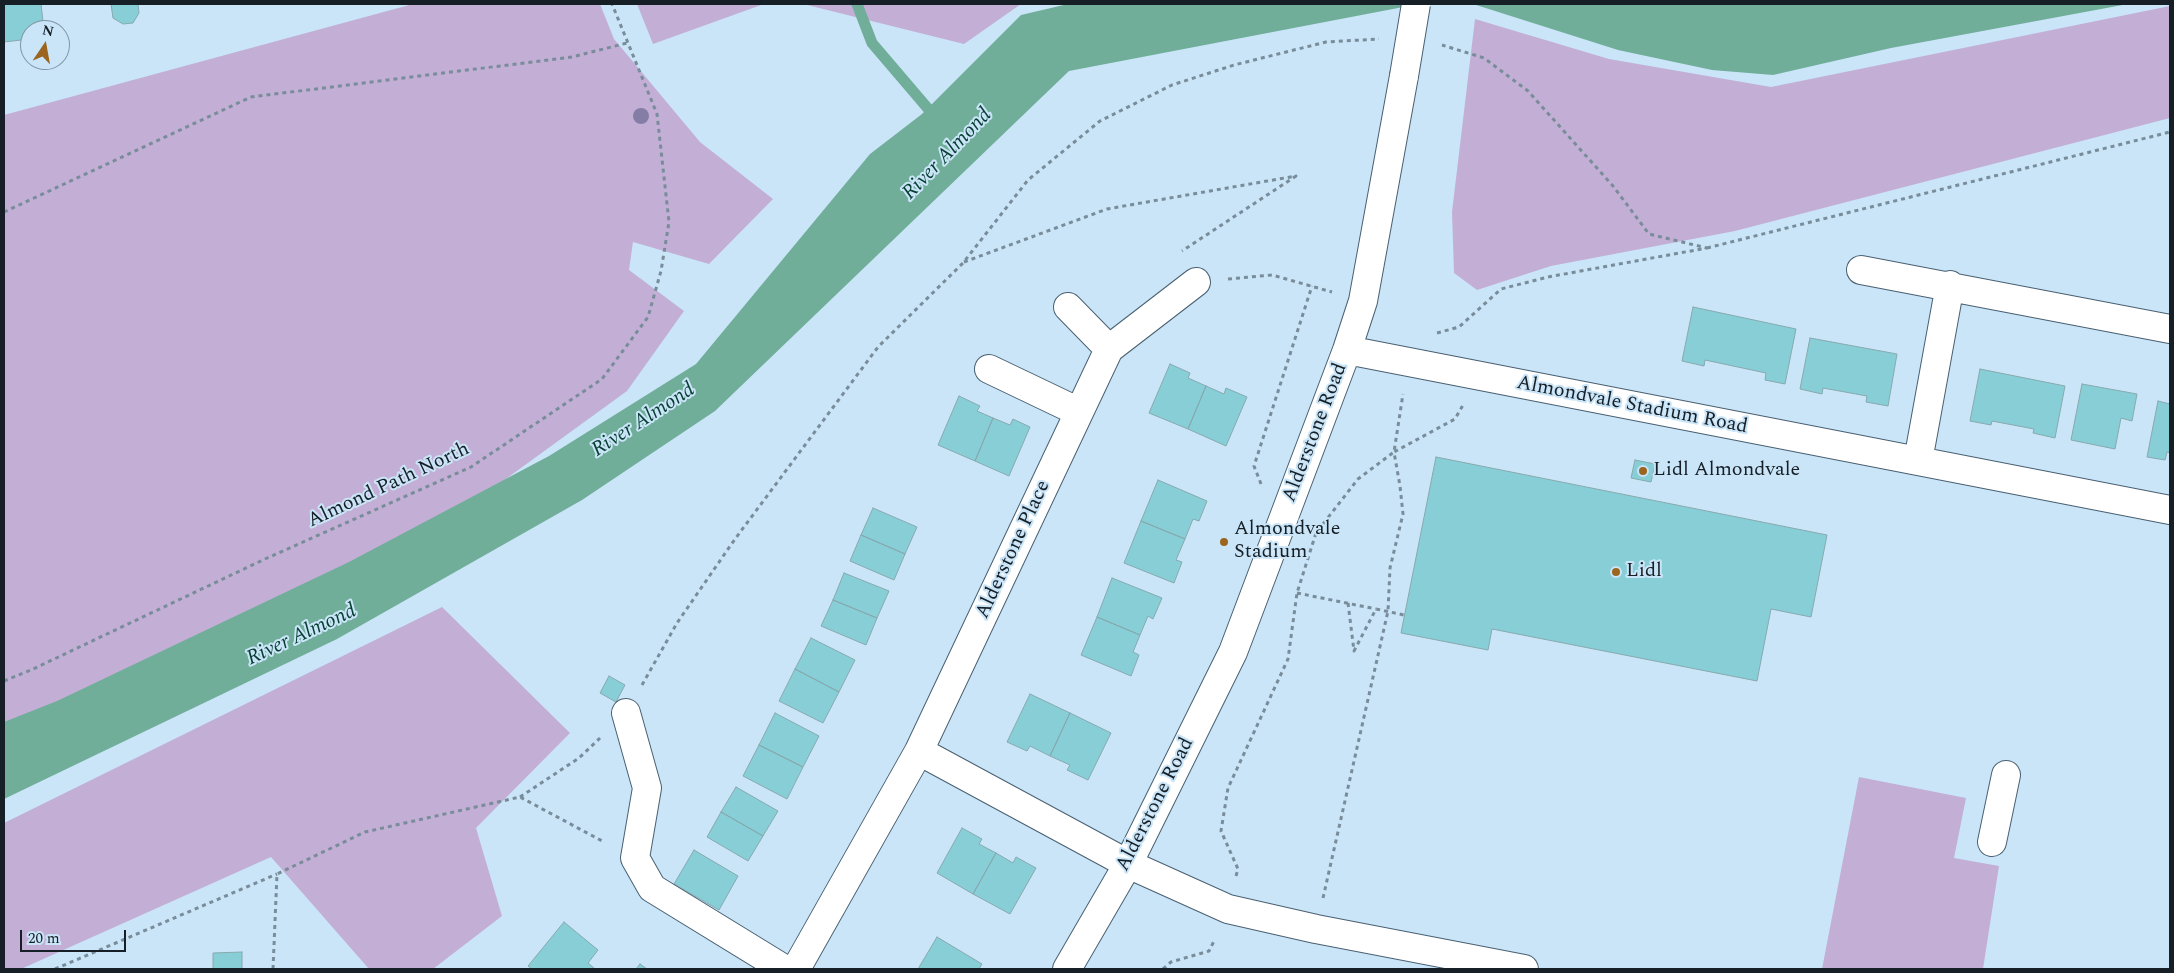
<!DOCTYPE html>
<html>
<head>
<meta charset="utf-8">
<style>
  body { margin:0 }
  #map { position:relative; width:2174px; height:973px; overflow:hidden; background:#cae5f8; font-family:Spectral,serif }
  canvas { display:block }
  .frame { position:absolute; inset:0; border:5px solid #161f26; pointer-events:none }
  .north { position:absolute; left:20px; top:20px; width:50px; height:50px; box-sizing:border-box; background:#cae5f8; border:1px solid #8296a4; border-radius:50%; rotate:12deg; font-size:14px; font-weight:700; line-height:20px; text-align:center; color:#161f26 }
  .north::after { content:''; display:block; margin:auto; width:18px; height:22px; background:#9c651f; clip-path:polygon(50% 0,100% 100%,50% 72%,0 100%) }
  .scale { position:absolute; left:20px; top:930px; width:106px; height:22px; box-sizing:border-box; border:2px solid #161f26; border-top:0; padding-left:6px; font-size:15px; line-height:18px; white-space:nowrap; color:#161f26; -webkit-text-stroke:4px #cae5f8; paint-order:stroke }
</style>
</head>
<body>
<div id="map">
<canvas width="2174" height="973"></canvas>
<div class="frame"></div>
<div class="north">N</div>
<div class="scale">20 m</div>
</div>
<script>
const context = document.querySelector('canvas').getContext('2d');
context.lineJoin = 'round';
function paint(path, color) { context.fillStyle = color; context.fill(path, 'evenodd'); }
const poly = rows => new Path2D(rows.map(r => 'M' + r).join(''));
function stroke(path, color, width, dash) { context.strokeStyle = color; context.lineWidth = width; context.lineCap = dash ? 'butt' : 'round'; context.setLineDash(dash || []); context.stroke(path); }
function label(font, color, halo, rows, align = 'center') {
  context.font = font + ' Spectral,serif'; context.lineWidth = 4; context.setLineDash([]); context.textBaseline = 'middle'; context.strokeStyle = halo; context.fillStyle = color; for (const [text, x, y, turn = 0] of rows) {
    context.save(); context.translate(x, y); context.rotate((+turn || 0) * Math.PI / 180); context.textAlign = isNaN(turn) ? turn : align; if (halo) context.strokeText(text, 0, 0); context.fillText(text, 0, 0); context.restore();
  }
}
paint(poly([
  [413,4,600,4,614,39,700,142,773,199,709,264,633,242,629,270,684,311,627,391,419,542,4,740,4,115],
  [637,4,764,4,653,44],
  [803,4,1021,4,964,44],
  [2170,6,2170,118,1735,231,1551,266,1477,290,1454,273,1452,212,1475,19,1609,59,1771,87],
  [442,607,570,733,476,828,502,916,433,969,369,969,271,857,21,969,4,969,4,823],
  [1859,777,1966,798,1954,858,1999,866,1983,969,1822,969]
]), '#c3afd5');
paint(poly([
  [1068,4,1419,4,1069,71,715,411,582,500,337,639,4,799,4,722,57,701,349,562,549,456,696,364,870,154,922,114,1021,15],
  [1473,4,2128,4,1891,48,1773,75,1712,70,1618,50]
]), '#70ae9a');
stroke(poly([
  [857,4,872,43,936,118]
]), '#70ae9a', 11);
const building = poly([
  [4,4,41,4,44,30,30,30,30,39,4,42,4,4],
  [111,4,138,4,139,13,133,23,123,24,113,18,111,4],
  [1693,307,1796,329,1785,384,1765,380,1766,373,1705,360,1704,366,1682,361,1693,307],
  [1810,338,1897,354,1888,406,1866,402,1867,396,1823,388,1822,394,1800,389,1810,338],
  [1170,364,1190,373,1188,378,1206,386,1188,429,1149,413,1170,364],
  [1980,369,2065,386,2055,438,2033,433,2034,429,1992,421,1991,425,1970,421,1980,369],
  [2082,384,2137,394,2132,421,2121,418,2115,449,2071,440,2082,384],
  [1206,386,1224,394,1226,388,1247,397,1226,446,1188,429,1206,386],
  [959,396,980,406,977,411,993,418,975,461,938,445,959,396],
  [2158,401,2170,404,2170,453,2167,452,2165,460,2147,457,2158,401],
  [993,418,1010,425,1013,419,1030,427,1009,476,975,461,993,418],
  [1436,457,1827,535,1811,617,1771,609,1757,681,1492,629,1488,650,1401,633,1436,457],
  [1635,460,1655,464,1651,482,1631,478,1635,460],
  [1158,480,1207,501,1199,521,1193,519,1185,539,1141,521,1158,480],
  [873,508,917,527,905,554,861,535,873,508],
  [1141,521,1185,539,1176,560,1182,562,1174,583,1124,563,1141,521],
  [861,535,905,554,894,580,850,561,861,535],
  [844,573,889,591,877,618,833,600,844,573],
  [1112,578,1162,598,1153,619,1148,616,1140,635,1097,617,1112,578],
  [833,600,877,618,866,645,821,626,833,600],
  [1097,617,1140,635,1133,652,1139,655,1131,676,1081,655,1097,617],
  [811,638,855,660,839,692,795,669,811,638],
  [795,669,839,692,823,723,779,701,795,669],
  [609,676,625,685,616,702,600,693,609,676],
  [1030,694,1070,713,1050,756,1030,746,1027,751,1007,742,1030,694],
  [775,713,819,736,803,767,759,745,775,713],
  [1070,713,1111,733,1088,780,1067,770,1070,765,1050,756,1070,713],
  [759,745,803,767,787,799,743,776,759,745],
  [736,787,778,811,763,836,721,812,736,787],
  [721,812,763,836,748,861,707,837,721,812],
  [962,828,982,839,979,844,996,853,973,894,937,873,962,828],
  [694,850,738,876,719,910,674,884,694,850],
  [996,853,1013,863,1016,857,1036,868,1010,914,973,894,996,853],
  [564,922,598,950,588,963,595,969,532,969,528,966,564,922],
  [937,937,982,964,979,969,918,969,937,937],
  [242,952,242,969,213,969,213,953,242,952],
  [640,964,647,969,636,969,640,964]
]);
paint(building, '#88ced7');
stroke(building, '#86a9ae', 1);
const minor = poly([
  [1861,270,2170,329],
  [1196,282,1109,349,919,751,1128,864,1228,909,1316,929,1524,969],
  [1068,307,1109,349],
  [1347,350,2170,510],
  [989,369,1079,412],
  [1918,461,1950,285],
  [626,713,647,788,635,858,652,888,784,969],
  [1992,842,2006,775],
  [796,969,919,751],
  [1067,969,1128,864,1233,652,1347,350,1363,301,1404,76]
]);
stroke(minor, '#496071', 30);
stroke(poly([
  [4,212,251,97,572,57,627,43],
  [1707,248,2170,132],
  [964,262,1107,209,1296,176,1182,251],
  [1228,279,1272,275,1332,292],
  [1437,333,1459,327,1501,289,1548,277,1707,248,1649,234,1613,186,1528,91,1484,58,1442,45],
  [1261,484,1254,466,1312,286],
  [1297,593,1376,609],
  [1348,603,1354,651,1376,609,1404,615],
  [4,681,31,670,265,559,471,467,602,379,648,317,661,271,669,222,657,114,612,4],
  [642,685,677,623,735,539,878,347,963,263,1028,180,1100,121,1172,85,1234,65,1326,42,1379,39],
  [520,797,579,758,600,738],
  [1236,876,1238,869,1221,831,1228,788,1288,659,1297,593,1316,533,1358,479,1394,452,1403,394],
  [1323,898,1388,611,1390,568,1403,514,1400,486,1394,452,1455,419,1463,405],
  [55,969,277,874],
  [273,969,277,874,365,832,520,797,604,842],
  [1163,969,1171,962,1209,951,1215,939]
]), '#798c9a', 3, [4, 4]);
stroke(minor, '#fff', 28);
const minorBridge = poly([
  [1404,76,1416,4]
]);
stroke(minorBridge, '#496071', 30, []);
stroke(minorBridge, '#fff', 28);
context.fillStyle = '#847da6';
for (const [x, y] of [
  [641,116]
]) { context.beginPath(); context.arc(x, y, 8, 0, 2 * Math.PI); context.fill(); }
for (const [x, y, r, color] of [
  [1643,471,5,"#9c651f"],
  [1224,542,5,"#9c651f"],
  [1616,572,5,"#9c651f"]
]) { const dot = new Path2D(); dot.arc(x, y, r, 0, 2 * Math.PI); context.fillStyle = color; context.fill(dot); stroke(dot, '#cae5f8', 2); }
label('20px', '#161f26', '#cae5f8', [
  ["Almondvale Stadium Road",1632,406,11],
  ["Alderstone Road",1316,433,-69],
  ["Almond Path North",389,486,-25],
  ["Alderstone Place",1014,550,-65],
  ["Alderstone Road",1156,805,-63]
]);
label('20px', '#161f26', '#cae5f8', [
  ["Lidl Almondvale",1653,471],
  ["Almondvale",1234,530],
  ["Stadium",1234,553],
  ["Lidl",1626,572]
], 'left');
label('italic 21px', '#063f31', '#cae5f8', [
  ["River Almond",948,155,-46],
  ["River Almond",644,421,-33],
  ["River Almond",302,636,-25]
]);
</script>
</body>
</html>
